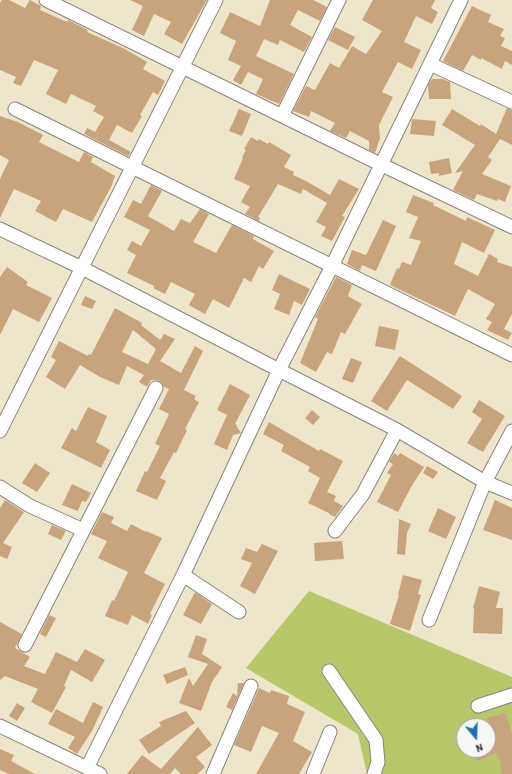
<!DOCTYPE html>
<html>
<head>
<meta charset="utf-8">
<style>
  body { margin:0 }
  #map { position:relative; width:512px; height:774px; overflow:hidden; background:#efe5cb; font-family:"Patrick Hand",sans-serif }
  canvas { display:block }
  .north { position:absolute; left:456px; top:718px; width:40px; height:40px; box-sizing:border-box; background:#f6f6f2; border:1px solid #a1a1a9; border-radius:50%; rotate:161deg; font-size:11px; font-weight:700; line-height:16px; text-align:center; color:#22223b }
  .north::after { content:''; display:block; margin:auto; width:14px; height:18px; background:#1f6fb2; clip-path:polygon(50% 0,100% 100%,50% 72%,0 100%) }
</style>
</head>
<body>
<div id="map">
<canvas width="512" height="774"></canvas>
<div class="north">N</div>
</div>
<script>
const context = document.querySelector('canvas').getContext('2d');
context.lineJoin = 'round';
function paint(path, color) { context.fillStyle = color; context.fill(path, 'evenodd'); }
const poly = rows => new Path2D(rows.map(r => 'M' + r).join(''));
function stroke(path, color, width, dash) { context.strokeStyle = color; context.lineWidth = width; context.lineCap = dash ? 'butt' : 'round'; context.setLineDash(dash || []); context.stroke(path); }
paint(poly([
  [309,591,512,677,512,774,367,774,358,734,246,668],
  [464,726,488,726,488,750,464,750]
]), '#b7c86b');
paint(poly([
  [2,0,9,0,25,8,30,0,41,6,40,10,67,22,68,20,88,30,87,32,125,49,147,62,143,69,165,81,158,95,153,92,140,115,142,116,132,133,117,125,109,140,131,152,128,156,84,134,87,128,95,132,104,117,93,111,96,106,71,94,66,104,46,94,58,70,34,60,21,86,13,83,16,77,0,70,0,3],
  [130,0,207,0,182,44,164,34,171,22,154,14,144,36,132,30,143,6],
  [270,0,313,0,327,7,320,21,298,10,290,25,312,37,304,52,280,40,278,45,264,39,256,56,294,74,279,104,256,94,263,79,248,72,241,85,233,80,241,66,228,60,236,41,220,33,230,12,260,26],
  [373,0,435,0,431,8,438,12,432,24,416,16,404,42,421,50,412,69,398,62,382,92,393,97,379,125,380,138,375,153,369,150,369,141,350,131,346,138,330,131,335,123,311,111,309,117,293,111,306,86,315,90,330,63,339,68,352,46,366,54,382,31,362,20],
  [472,6,491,15,488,22,504,29,500,36,505,38,501,46,512,51,512,65,505,61,502,69,481,58,481,60,472,55,463,71,443,61],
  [335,27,355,37,348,50,328,40],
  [432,79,442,79,450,82,451,99,429,99,428,85],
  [507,108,512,110,512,145,500,139,488,157,492,160,482,174,511,186,505,202,498,199,497,201,477,194,474,200,453,190,463,171,455,173,475,145,442,125,452,109,480,126,481,124,496,134],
  [239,109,251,114,242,136,229,131],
  [0,116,18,122,43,135,39,142,79,162,84,152,93,157,91,162,115,176,111,187,92,222,63,209,56,222,35,211,41,201,14,189,0,218,0,179,9,160,0,155],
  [412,119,436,121,434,136,410,134],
  [251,137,258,141,259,139,268,144,269,142,291,155,284,167,294,172,293,175,306,181,330,195,339,179,359,189,342,216,345,217,332,241,321,236,326,227,316,222,327,203,303,189,301,194,278,184,258,217,260,218,259,221,245,214,250,207,241,202,250,186,234,179,243,158,242,157,246,150,244,149],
  [449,158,452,173,439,176,439,173,431,174,429,162],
  [151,185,162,191,148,216,174,231,181,219,190,223,200,209,209,214,193,242,216,253,232,225,254,236,253,239,274,251,263,269,259,266,251,282,244,278,229,308,213,299,205,314,189,305,195,294,171,282,165,294,153,288,154,286,127,273,136,255,127,250,132,241,141,246,150,230,124,217,133,200,141,204],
  [413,195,434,203,433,205,466,221,467,217,495,230,484,253,462,242,454,264,478,276,489,254,498,259,497,262,512,267,512,314,504,329,512,333,508,340,487,330,492,322,486,319,495,304,468,289,455,316,390,285,397,268,399,269,402,262,411,265,421,241,409,238,418,217,406,212],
  [383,220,396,226,376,271,362,265,360,271,347,264,352,250,366,255],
  [7,267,28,282,26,285,52,298,39,322,13,309,0,335,0,277],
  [279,274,310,289,302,305,294,301,289,315,274,309,280,294,272,290],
  [336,277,352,285,348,296,362,304,345,334,341,332,332,354,327,352,316,372,300,363,318,319,315,317],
  [85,296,96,301,92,309,81,305],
  [115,308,142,323,141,325,160,340,164,334,175,339,160,361,181,373,195,346,203,351,184,390,196,396,194,399,199,402,185,429,187,430,176,453,174,452,160,478,166,481,157,500,136,491,145,471,147,472,160,446,155,444,169,414,159,409,169,389,164,387,160,381,156,380,151,380,147,387,139,382,144,375,127,366,119,385,100,377,80,365,65,389,46,377,56,360,51,357,59,341,88,356,89,354,91,355],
  [133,330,156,349,148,364,122,352],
  [379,326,399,330,395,350,375,346],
  [400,356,462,396,453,409,407,380,387,411,371,401],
  [351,358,362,362,353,383,342,379],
  [230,384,250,395,235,424,237,425,237,427,241,433,233,435,227,450,214,444,227,415,217,410],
  [479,400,505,416,483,452,467,443,482,419,472,412],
  [88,407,107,416,96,442,110,450,101,468,61,448,72,428,76,431],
  [312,410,320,417,313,425,305,418],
  [269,422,319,451,320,449,343,461,327,492,336,496,334,501,343,506,335,517,329,514,329,513,308,503,320,478,308,471,310,467,281,451,284,445,263,434],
  [394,453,398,456,400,453,424,467,411,487,398,512,377,502,391,475,387,473,393,464,389,462],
  [35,463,50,473,37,492,22,483],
  [427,466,438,472,433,479,423,473],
  [72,484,91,493,86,502,82,501,78,511,62,505],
  [5,500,24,512,3,543,12,547,7,559,0,556,0,508],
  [495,500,512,508,512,540,483,530],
  [438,508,456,517,446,539,428,531],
  [102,512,114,517,111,523,127,531,131,524,146,532,146,531,162,538,144,573,165,584,150,614,152,615,148,624,132,615,128,625,105,616,112,600,114,601,128,572,98,558,107,541,91,534],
  [399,519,411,524,407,533,405,555,397,554],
  [52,525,66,531,61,540,48,534],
  [342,541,344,559,315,561,314,543],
  [262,544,278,551,255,594,240,586,252,563,241,559,246,548,257,552],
  [403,575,422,580,418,594,421,595,410,631,390,624,399,595,398,595],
  [479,586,500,592,496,608,503,608,502,634,473,633,474,608,473,608],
  [195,592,212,604,201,624,183,615],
  [49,615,56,618,46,637,40,634],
  [0,622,22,634,15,648,30,657,24,666,45,674,56,652,77,662,85,649,105,660,92,682,71,670,64,686,66,687,52,713,31,702,38,689,5,676,0,680],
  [196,635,207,639,202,654,222,667,212,682,201,711,179,703,189,678,193,686,208,664,188,657],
  [185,667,188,675,167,684,163,675],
  [238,683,244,683,232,710,226,707,233,693,237,696],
  [259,688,270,693,271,690,289,696,287,704,305,712,293,741,312,752,299,774,256,774,279,733,262,726,251,752,234,745],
  [93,702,103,707,92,731,77,754,68,748,75,737,48,724,56,709,83,723],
  [17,703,25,708,17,721,9,716],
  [186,711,195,723,149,754,139,740,161,726,159,722],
  [506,713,512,734,512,774,502,774,500,759,498,759,496,753,478,761,471,750,488,750,487,718],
  [198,727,212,745,196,757,205,767,197,774,181,774,175,768,170,774,127,774,142,755,161,769],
  [0,749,14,755,11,761,35,774,9,774,0,770]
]), '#c8a47c');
const minor = poly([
  [46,0,380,164,512,227],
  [430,64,512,102],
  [15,109,512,355],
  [282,116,339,0],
  [0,229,82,268,279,370,397,430,485,482,512,493],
  [0,431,216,0],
  [0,487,30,506,83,530],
  [335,531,363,494,397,430],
  [183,575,239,612],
  [429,620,485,482,512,431],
  [25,645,156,388],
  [329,671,376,740,378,762,374,774],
  [478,706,512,695],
  [0,726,100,774],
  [87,768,183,575,279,370,332,266,461,0],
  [213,774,251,686],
  [313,774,330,732]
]);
stroke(minor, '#888483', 15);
stroke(minor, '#fff', 13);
</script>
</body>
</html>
